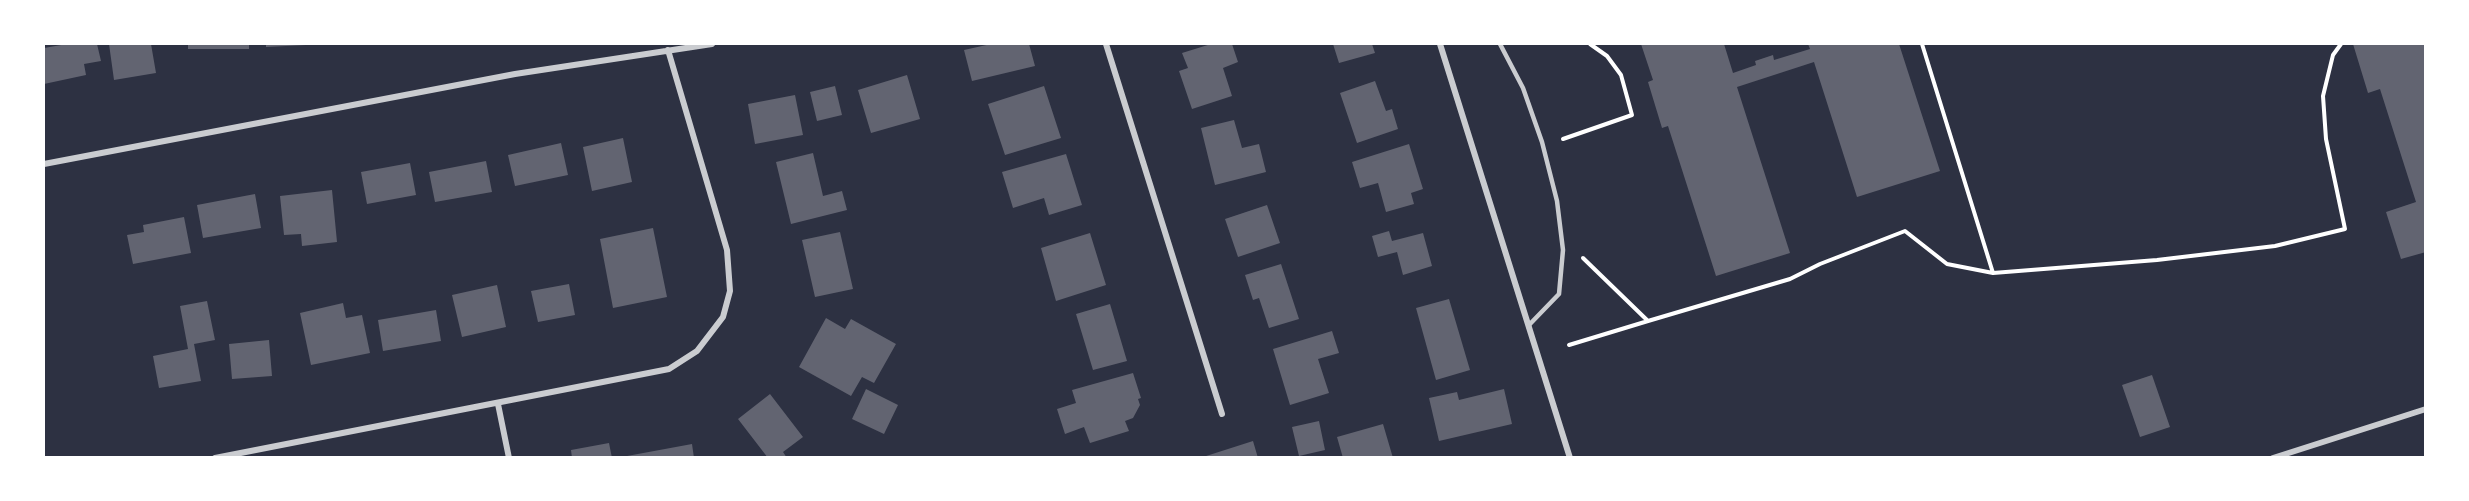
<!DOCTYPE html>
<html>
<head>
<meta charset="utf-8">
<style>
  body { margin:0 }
  #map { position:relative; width:2469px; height:501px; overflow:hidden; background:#2d3142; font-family:Jost,sans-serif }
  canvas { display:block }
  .frame { position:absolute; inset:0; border:45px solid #fff; pointer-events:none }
</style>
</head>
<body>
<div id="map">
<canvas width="2469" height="501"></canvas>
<div class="frame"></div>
</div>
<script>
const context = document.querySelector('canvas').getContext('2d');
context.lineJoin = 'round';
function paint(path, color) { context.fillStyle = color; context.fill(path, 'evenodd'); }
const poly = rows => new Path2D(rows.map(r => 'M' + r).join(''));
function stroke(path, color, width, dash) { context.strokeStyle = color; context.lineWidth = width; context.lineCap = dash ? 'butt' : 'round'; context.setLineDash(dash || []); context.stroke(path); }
paint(poly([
  [67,44,97,44,101,61,84,64,86,75,44,84,44,48],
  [109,44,151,44,156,73,114,80],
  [188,44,249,44,249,49,188,49],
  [266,44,306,44,306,45,266,47],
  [991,44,1029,44,1035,66,972,81,964,50],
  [1211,44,1232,44,1238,62,1223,68,1232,96,1192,109,1179,71,1188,68,1182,53],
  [1333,44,1372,44,1375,53,1339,63],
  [1641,44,1724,44,1733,73,1756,65,1755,61,1773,55,1774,60,1810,49,1808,44,1899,44,1940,171,1857,197,1814,62,1737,87,1790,253,1716,276,1668,126,1662,128,1648,82,1653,80],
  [2353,44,2426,44,2426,252,2401,259,2386,212,2416,202,2380,89,2368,93],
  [907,75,920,119,871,133,858,90],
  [1375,81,1386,111,1392,109,1398,129,1357,143,1340,93],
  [835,86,842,115,817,121,810,92],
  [1044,86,1061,138,1005,155,988,104],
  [795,95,803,135,755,144,748,104],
  [1234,120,1242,148,1259,144,1266,172,1215,185,1201,128],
  [623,138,632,182,592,191,583,147],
  [561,143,568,175,515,186,508,155],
  [1409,144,1423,189,1411,193,1414,204,1386,212,1378,183,1360,188,1352,162],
  [813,153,823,196,842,191,847,210,791,224,776,162],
  [1066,154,1082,205,1049,215,1044,198,1013,208,1002,172],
  [486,161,492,192,435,202,429,172],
  [410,163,416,195,367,204,361,172],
  [332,190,337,242,302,246,301,234,284,235,280,196],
  [255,194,261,228,203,238,197,205],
  [1267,205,1280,243,1238,257,1225,219],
  [184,217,191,253,133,264,127,235,144,232,143,225],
  [653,228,667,297,613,308,600,239],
  [1389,231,1392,241,1423,233,1432,266,1403,275,1397,252,1378,257,1372,236],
  [840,232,853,289,815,297,802,240],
  [1090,233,1106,285,1056,301,1041,248],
  [1281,264,1299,319,1269,328,1259,298,1253,300,1245,275],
  [569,284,575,315,538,322,531,291],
  [497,285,506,327,462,337,452,295],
  [1449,299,1470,370,1436,380,1416,308],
  [207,301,215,340,194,344,201,381,159,388,153,356,188,349,180,306],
  [343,303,346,318,362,315,370,353,311,365,300,313],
  [1110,304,1127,361,1093,370,1076,314],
  [436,310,441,341,383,351,378,320],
  [826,318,845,329,851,319,896,344,874,383,862,377,851,396,799,367],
  [1332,331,1339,353,1318,359,1329,393,1290,405,1273,349],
  [269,340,272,376,232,379,229,344],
  [1133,373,1141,398,1138,399,1140,405,1133,418,1125,421,1129,431,1090,443,1084,427,1065,434,1057,409,1076,403,1072,390],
  [2152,375,2170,427,2140,437,2122,385],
  [866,389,898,405,884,434,852,419],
  [1504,389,1512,424,1439,441,1429,398,1457,392,1459,400],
  [770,394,803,437,783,452,787,458,768,458,738,419],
  [1319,421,1325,450,1299,456,1292,427],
  [1383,424,1393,458,1343,458,1337,437],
  [1253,441,1258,458,1203,458,1203,457],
  [609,443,612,458,572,458,571,450],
  [692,444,694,458,627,458,627,456]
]), '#626471');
stroke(poly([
  [1922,44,1993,273,2157,260,2275,246,2345,229,2326,139,2323,96,2333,55,2341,44],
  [1563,139,1632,115,1621,75,1607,56,1590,44],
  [1583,258,1648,321,1790,279,1820,264,1905,231,1947,264,1993,273],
  [1569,345,1648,321]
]), '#fff', 4);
stroke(poly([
  [1500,44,1523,88,1542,142,1557,201,1563,250,1559,294,1529,325]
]), '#caccd0', 4.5);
stroke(poly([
  [1106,44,1222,414],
  [1440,44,1570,458],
  [44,164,515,74,712,44],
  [498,404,509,458],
  [215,458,669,369,697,351,723,317,730,291,727,250,668,50],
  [2273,458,2426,409]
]), '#caccd0', 6);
</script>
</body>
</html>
